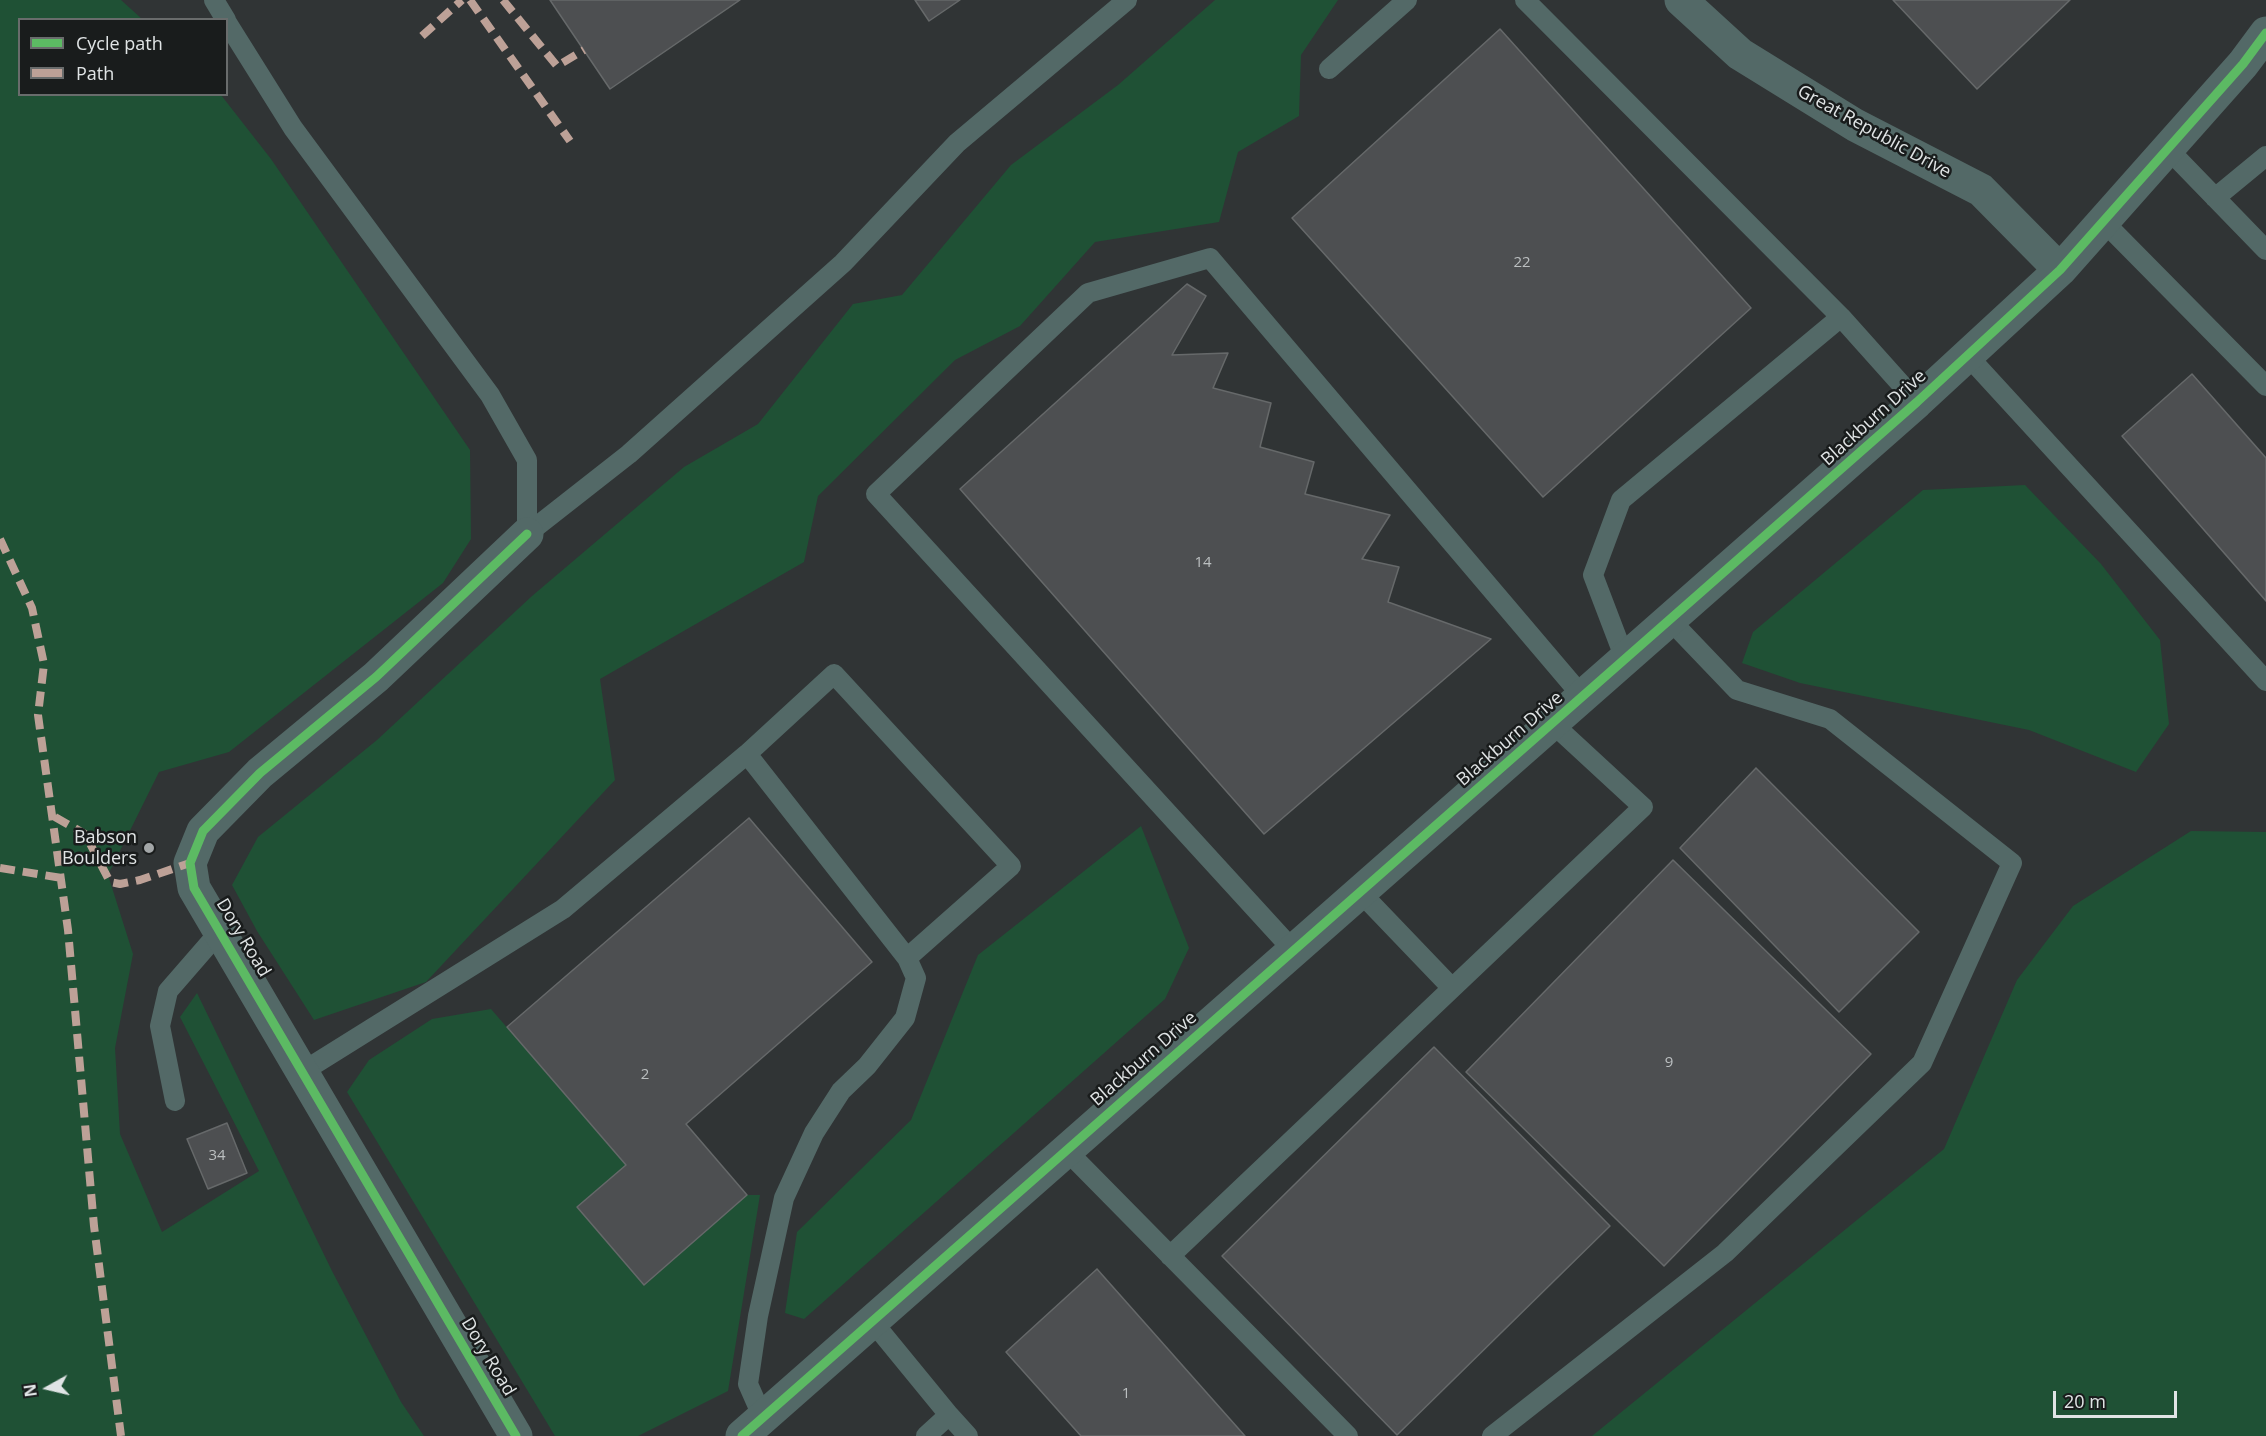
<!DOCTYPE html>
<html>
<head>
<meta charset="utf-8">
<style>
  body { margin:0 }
  #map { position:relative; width:2266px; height:1436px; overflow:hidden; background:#303435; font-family:"Open Sans",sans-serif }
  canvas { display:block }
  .legend { position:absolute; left:18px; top:18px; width:210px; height:78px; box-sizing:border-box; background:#191c1c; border:2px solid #696c6c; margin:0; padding:8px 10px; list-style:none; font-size:18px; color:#e0e4e5 }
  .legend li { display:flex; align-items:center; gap:12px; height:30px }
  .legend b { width:30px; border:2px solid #696c6c }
  .north { position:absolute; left:18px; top:1358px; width:60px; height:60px; -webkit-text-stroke:4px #191c1c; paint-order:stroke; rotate:262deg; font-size:16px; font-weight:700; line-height:24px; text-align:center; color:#e0e4e5 }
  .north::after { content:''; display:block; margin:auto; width:21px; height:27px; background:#e0e4e5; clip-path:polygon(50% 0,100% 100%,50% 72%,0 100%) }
  .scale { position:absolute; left:2053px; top:1391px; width:124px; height:27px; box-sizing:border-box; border:3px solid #e0e4e5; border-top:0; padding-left:8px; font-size:18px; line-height:21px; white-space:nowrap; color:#e0e4e5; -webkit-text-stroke:4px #191c1c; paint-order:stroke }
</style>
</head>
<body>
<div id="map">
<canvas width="2266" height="1436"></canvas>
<ul class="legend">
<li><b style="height:8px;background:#5cba63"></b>Cycle path</li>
<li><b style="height:8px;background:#bda197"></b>Path</li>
</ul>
<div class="north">N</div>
<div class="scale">20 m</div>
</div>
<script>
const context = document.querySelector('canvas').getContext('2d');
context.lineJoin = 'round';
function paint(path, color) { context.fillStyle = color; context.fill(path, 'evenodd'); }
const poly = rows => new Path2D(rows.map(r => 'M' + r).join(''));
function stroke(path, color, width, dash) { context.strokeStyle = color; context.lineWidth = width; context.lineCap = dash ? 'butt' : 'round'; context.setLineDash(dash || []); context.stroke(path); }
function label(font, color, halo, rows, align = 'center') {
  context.font = font + ' "Open Sans",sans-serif'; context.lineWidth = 5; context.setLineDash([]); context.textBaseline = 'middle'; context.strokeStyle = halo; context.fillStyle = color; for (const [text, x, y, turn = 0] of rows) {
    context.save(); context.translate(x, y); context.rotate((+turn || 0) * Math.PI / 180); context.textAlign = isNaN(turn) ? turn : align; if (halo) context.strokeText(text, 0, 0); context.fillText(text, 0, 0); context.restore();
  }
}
paint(poly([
  [0,0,121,0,142,19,20,20,20,94,221,95,271,159,470,450,471,539,443,583,229,752,159,772,108,875,133,954,115,1048,120,1134,162,1232,259,1171,180,1017,197,993,332,1271,401,1402,424,1436,0,1436],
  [1215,0,1338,0,1301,55,1299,116,1238,152,1219,222,1095,242,1020,326,955,360,818,496,804,562,600,679,615,780,426,982,314,1020,257,931,232,885,258,837,377,740,532,596,684,467,758,424,853,304,902,295,1011,165,1118,85],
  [2025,485,2101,564,2160,640,2169,724,2136,772,2029,730,1800,683,1742,663,1753,632,1923,490],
  [1141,826,1189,948,1165,999,804,1319,785,1313,797,1232,911,1120,978,955],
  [2191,831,2266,832,2266,1436,1592,1436,1944,1149,2017,980,2073,906],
  [491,1009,626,1165,577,1207,644,1285,747,1195,760,1195,728,1391,638,1436,555,1436,347,1092,369,1060,432,1019]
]), '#1f5135');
const building = poly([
  [550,0,740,0,610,89,550,0],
  [915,0,960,0,929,21,915,0],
  [1893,0,2070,0,1977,89,1893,0],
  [1500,29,1751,308,1543,497,1292,218,1500,29],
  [1187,284,1206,296,1172,355,1228,353,1213,388,1271,403,1260,447,1314,462,1305,494,1390,515,1362,559,1399,567,1388,602,1491,639,1264,834,960,489,1187,284],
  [2192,374,2266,458,2266,601,2122,436,2192,374],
  [1756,768,1919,932,1839,1012,1680,848,1756,768],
  [749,818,872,962,686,1124,747,1195,644,1285,577,1207,626,1165,507,1027,749,818],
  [1673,860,1871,1054,1664,1266,1466,1072,1673,860],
  [1434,1047,1610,1226,1397,1435,1222,1256,1434,1047],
  [227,1123,247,1173,208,1189,187,1139,227,1123],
  [1097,1269,1245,1436,1081,1436,1006,1352,1097,1269]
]);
paint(building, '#4d4f51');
stroke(building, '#66696a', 1.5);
stroke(poly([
  [214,0,226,20],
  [1525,0,1841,317],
  [226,21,293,128,490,395,527,460,527,534],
  [1329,69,1407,0],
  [2168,149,2266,250],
  [2215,198,2266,156],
  [2103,221,2266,386],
  [1967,355,2266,681],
  [527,534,629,454,843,263,957,143,1127,0],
  [1625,659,1593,575,1621,500,1841,317,1917,402],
  [747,754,907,958,916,978,905,1018,867,1066,841,1091,814,1133,784,1198,758,1316,748,1384,763,1418],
  [1360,892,1452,988],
  [1293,950,876,494,1088,293,1210,258,1583,697],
  [302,1072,563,909,747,754,834,674,1011,866,907,958],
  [175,1101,160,1026,168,991,221,930],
  [1066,1150,1348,1436],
  [1170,1256,1643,807,1552,723],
  [872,1321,949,1415,926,1436],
  [949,1415,968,1436],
  [1492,1436,1725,1253,1922,1063,2012,863,1830,719,1737,690,1670,620]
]), '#536967', 20);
stroke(poly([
  [1681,0,1740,54,1855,125,1981,190,2060,270],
  [516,1436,194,888,190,863,203,831,260,773,376,677,527,534],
  [742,1436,1917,402,2060,270,2243,64,2266,33]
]), '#536967', 33);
stroke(poly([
  [470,0,570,141],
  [503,0,557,66,584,50],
  [422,36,462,0],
  [0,539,32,608,44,664,38,715,68,930,94,1226,121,1436],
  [55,817,85,834,110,882,120,884,140,880,190,863],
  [0,868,62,878]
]), '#bda197', 8, [15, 8]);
stroke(poly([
  [516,1436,194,888,190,863,203,831,260,773,376,677,527,534],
  [742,1436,1917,402,2060,270,2243,64,2266,33]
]), '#5cba63', 9);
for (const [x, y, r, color] of [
  [149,848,6,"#a2a6a7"]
]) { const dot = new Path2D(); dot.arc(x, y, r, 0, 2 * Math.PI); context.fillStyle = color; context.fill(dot); stroke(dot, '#191c1c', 2); }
label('15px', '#bbbfc0', null, [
  ["22",1522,263],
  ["14",1203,563],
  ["9",1669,1063],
  ["2",645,1075],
  ["34",217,1156],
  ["1",1126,1394]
]);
label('18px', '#e0e4e5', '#191c1c', [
  ["Great Republic Drive",1874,132,29],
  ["Blackburn Drive",1874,418,-42],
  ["Blackburn Drive",1510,739,-41],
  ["Dory Road",243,938,59],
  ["Blackburn Drive",1144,1059,-41],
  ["Dory Road",488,1357,59]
]);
label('18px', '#e0e4e5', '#191c1c', [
  ["Babson",137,838],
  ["Boulders",137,859]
], 'right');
</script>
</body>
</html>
